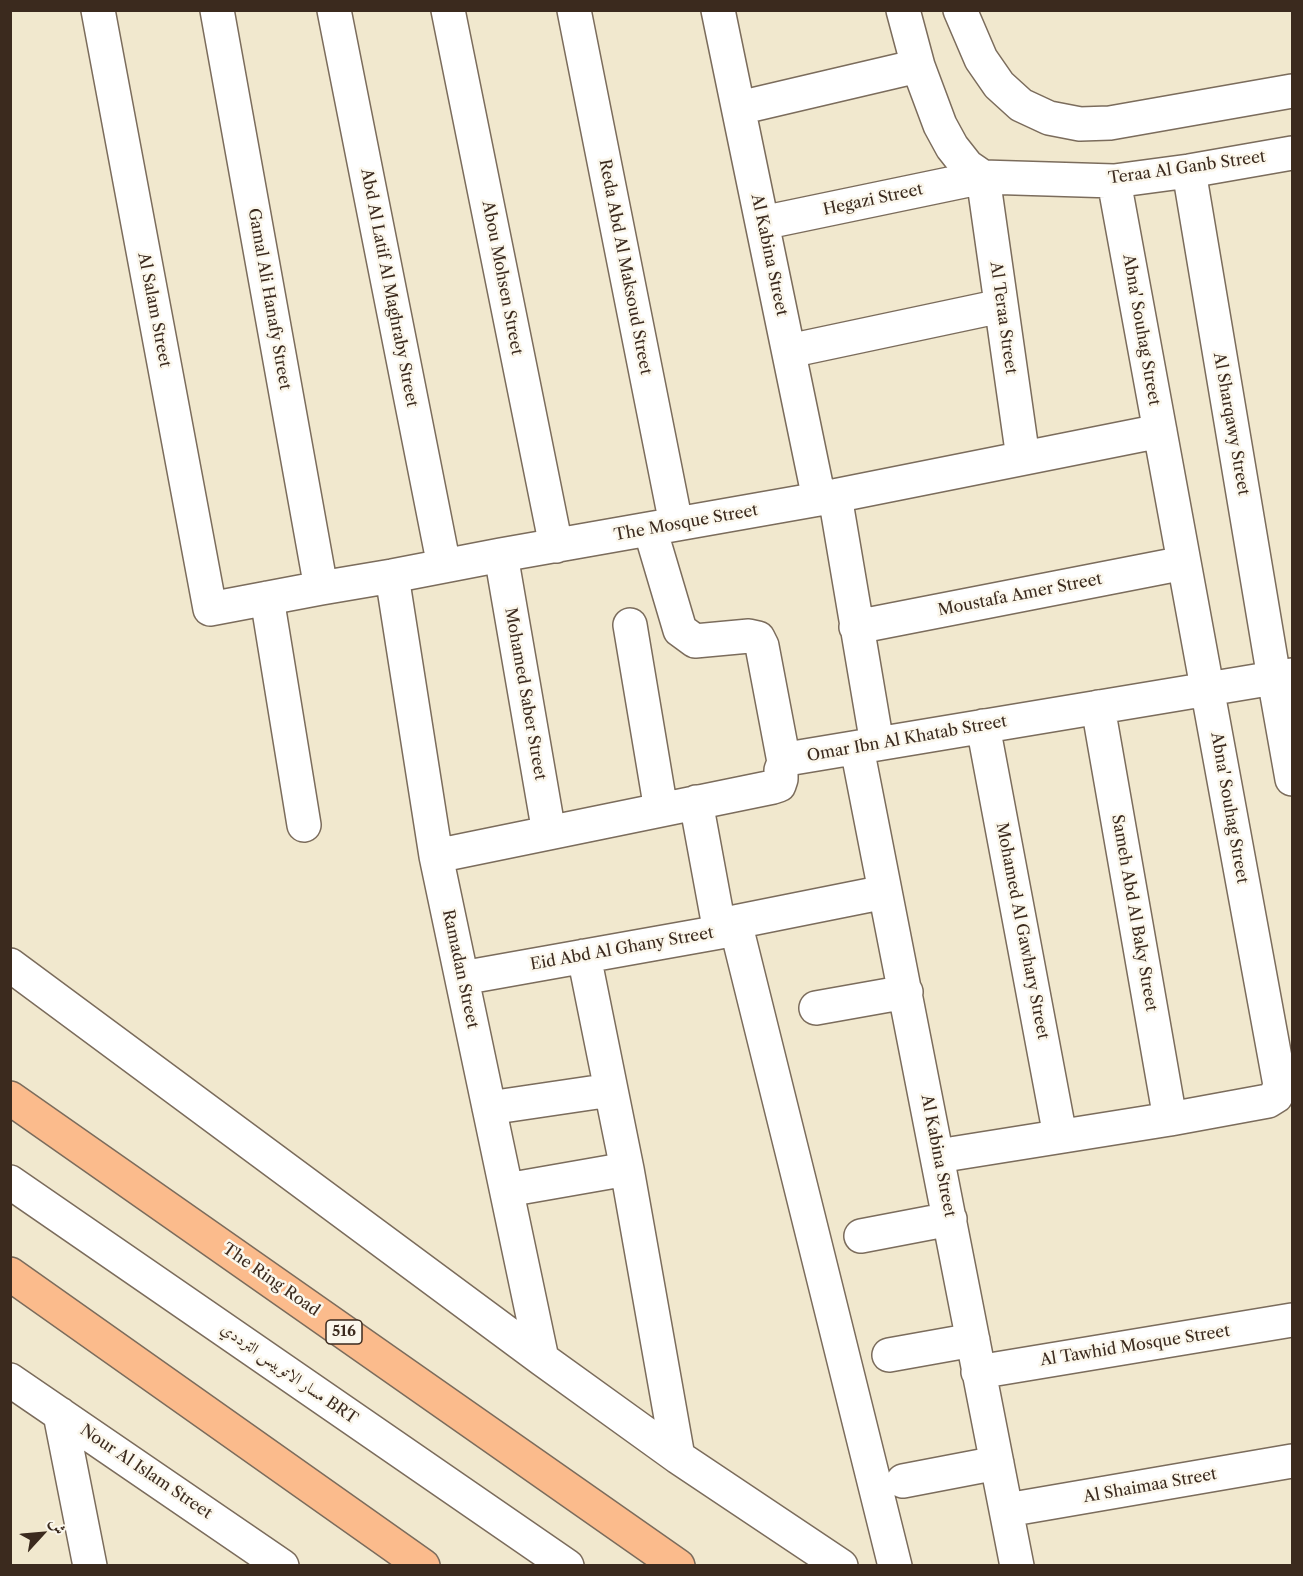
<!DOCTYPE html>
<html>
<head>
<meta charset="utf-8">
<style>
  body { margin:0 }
  #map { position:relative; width:1303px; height:1576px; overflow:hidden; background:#f1e8ce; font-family:"Libre Caslon Text",Amiri,serif }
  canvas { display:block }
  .frame { position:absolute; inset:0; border:12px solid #3b2a1e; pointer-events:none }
  .north { position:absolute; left:12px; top:1504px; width:60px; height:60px; -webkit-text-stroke:4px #fbf7ec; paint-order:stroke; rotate:64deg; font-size:16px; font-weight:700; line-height:24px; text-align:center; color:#3b2a1e }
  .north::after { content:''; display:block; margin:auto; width:21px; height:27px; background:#3b2a1e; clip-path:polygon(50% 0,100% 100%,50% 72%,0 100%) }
</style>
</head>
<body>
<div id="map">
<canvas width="1303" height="1576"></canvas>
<div class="frame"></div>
<div class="north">ش</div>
</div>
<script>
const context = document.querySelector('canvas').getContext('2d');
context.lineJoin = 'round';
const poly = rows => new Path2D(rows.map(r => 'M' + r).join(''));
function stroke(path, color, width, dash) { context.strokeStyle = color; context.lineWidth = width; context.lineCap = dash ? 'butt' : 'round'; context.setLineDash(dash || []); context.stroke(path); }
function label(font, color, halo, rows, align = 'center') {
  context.font = font + ' "Libre Caslon Text",Amiri,serif'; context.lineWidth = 5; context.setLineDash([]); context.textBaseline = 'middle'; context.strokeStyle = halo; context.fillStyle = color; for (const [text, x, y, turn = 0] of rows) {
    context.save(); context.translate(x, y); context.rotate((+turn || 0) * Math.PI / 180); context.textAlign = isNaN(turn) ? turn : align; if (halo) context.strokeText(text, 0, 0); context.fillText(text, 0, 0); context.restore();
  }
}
const minor = poly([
  [98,10,210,609,321,588,392,576,501,555,819,499,1160,431],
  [217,10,321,588],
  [334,10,444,566],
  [448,10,556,546],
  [574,10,676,524],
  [718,10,819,499],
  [903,10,918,66,940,125,952,147,967,166,983,177,1114,181,1189,171,1292,153],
  [960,10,981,59,999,85,1021,105,1049,118,1080,124,1110,123,1292,91],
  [739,108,918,66],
  [1189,171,1274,678,1292,779],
  [762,223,983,177,1023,458],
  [789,351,1001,306],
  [835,496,877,744],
  [650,529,680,630,695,641,749,636,758,638,762,646,784,762],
  [501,555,549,833],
  [392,576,436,856,542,1359],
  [267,598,304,825],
  [630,625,661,810],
  [856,627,1184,563],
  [1098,707,1170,1119],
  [983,726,1060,1136],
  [857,748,1017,1566],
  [696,802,720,932],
  [436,856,773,787,779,785,781,779,781,770,784,762,793,758,1292,675],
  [735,922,895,1566],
  [584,956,627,1169,678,1457],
  [10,965,542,1359,678,1457,841,1566],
  [462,978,720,932,735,922,885,892],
  [816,1008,906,992],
  [489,1108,611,1090],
  [938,1156,1170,1119,1268,1101,1276,1096,1280,1085,1114,181],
  [10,1182,567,1566],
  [507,1190,627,1169],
  [861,1236,950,1219],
  [889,1355,973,1340],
  [978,1372,1292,1320],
  [10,1380,282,1566],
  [60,1414,90,1566],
  [903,1481,997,1463],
  [1007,1510,1292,1461]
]);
const highway = poly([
  [10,1098,678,1566],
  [10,1274,423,1566]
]);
stroke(minor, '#7b6c5c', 36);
stroke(highway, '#7b6c5c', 36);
stroke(minor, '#fff', 33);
stroke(highway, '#fbbb8c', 33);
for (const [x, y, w] of [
  [344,1332,36]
]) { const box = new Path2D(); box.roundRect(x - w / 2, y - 12, w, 24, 4.5); context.fillStyle = '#fbf7ec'; context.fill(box); stroke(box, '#3b2a1e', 1.5); }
label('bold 15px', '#3b2a1e', null, [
  ["516",344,1332]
]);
label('16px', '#3b2a1e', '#fbf7ec', [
  ["Teraa Al Ganb Street",1187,168,-8],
  ["Hegazi Street",873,200,-12],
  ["Al Kabina Street",769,255,78],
  ["Reda Abd Al Maksoud Street",625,267,79],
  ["Abou Mohsen Street",502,278,79],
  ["Abd Al Latif Al Maghraby Street",389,288,79],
  ["Gamal Ali Hanafy Street",269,299,80],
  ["Al Salam Street",154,310,79],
  ["Al Teraa Street",1003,318,82],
  ["Abna' Souhag Street",1141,330,80],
  ["Al Sharqawy Street",1231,424,80],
  ["The Mosque Street",686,523,-10],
  ["Moustafa Amer Street",1020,595,-11],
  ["Mohamed Saber Street",525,694,80],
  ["Omar Ibn Al Khatab Street",907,739,-10],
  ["Abna' Souhag Street",1229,808,80],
  ["Sameh Abd Al Baky Street",1134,913,80],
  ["Mohamed Al Gawhary Street",1022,931,79],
  ["Eid Abd Al Ghany Street",622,949,-10],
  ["Ramadan Street",460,969,78],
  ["Al Kabina Street",938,1156,79],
  ["The Ring Road",271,1280,35],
  ["Al Tawhid Mosque Street",1135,1346,-9],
  ["مسار الاتوبيس الترددي BRT",289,1374,35],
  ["Nour Al Islam Street",146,1472,34],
  ["Al Shaimaa Street",1150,1486,-10]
]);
</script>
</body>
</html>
